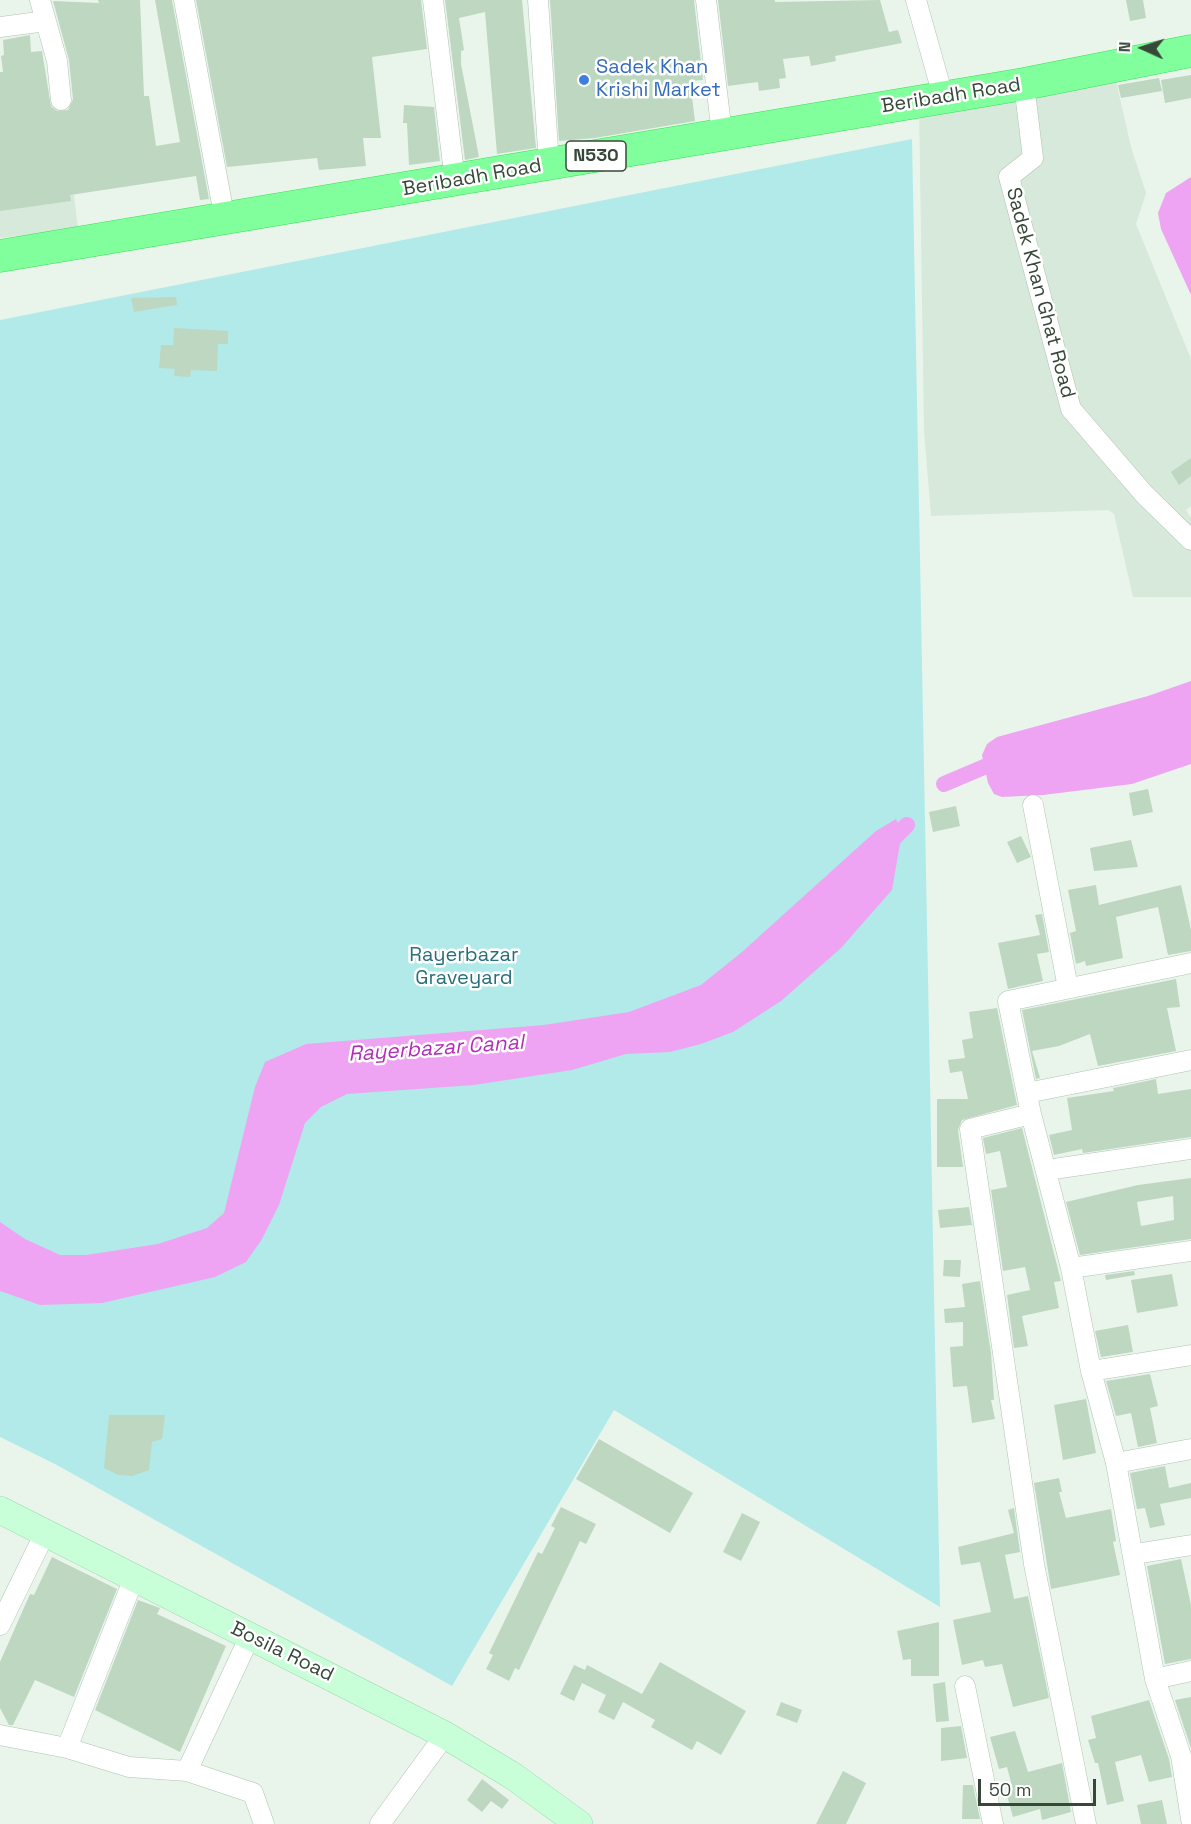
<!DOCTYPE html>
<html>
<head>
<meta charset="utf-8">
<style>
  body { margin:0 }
  #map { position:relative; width:1191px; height:1824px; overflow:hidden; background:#e9f5eb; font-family:"Space Grotesk",sans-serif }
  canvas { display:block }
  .north { position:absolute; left:1113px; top:18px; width:60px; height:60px; -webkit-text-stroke:4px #fff; paint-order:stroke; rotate:273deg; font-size:16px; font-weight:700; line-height:24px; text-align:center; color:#374839 }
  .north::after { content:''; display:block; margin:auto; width:21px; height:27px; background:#374839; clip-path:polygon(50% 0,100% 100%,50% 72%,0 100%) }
  .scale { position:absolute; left:978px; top:1779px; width:118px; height:27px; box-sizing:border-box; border:3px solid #374839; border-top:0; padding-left:8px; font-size:18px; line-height:21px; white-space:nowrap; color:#374839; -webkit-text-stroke:4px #fff; paint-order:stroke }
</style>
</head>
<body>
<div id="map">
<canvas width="1191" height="1824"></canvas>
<div class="north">N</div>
<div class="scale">50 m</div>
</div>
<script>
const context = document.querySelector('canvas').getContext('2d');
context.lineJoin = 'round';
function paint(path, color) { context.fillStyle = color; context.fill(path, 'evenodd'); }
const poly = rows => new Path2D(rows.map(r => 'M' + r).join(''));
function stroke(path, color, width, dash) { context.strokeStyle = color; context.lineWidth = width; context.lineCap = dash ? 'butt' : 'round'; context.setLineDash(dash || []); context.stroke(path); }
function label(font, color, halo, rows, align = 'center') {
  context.font = font + ' "Space Grotesk",sans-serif'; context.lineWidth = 5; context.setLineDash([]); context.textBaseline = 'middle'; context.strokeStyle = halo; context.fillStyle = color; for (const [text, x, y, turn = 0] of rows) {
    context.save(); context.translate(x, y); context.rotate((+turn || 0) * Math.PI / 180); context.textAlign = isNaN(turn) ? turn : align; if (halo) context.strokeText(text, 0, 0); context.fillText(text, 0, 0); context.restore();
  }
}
paint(poly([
  [1114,72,1131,147,1146,193,1136,224,1191,359,1191,506,1186,510,1191,518,1191,597,1133,597,1114,514,1108,510,931,516,924,431,919,106],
  [63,103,78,229,0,238,0,106]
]), '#d7e9db');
paint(poly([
  [912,139,940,1607,614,1410,452,1686,55,1464,0,1437,0,320]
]), '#b1eae9');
paint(poly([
  [1191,177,1191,295,1161,229,1158,213,1166,193],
  [1191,681,1191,764,1132,784,1043,795,1002,797,994,794,988,783,982,755,987,744,997,737,1148,696],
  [896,819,902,832,892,890,841,948,781,1001,733,1032,701,1044,670,1052,626,1054,572,1070,474,1085,347,1094,321,1107,305,1123,279,1205,262,1239,246,1262,215,1277,102,1303,40,1305,0,1291,0,1222,25,1239,60,1255,86,1255,158,1244,207,1228,224,1213,255,1087,265,1062,306,1044,544,1025,629,1012,701,985,742,952,876,831]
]), '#eea4f2');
stroke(poly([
  [944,784,1003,759],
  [886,846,907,825]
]), '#eea4f2', 16);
paint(poly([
  [98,0,140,0,144,96,149,96,156,146,180,142,155,0,172,0,209,199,200,200,196,176,70,195,71,201,0,211,0,72,3,72,1,56,4,55,3,40,30,35,31,52,42,51,51,107,57,111,68,110,73,99,69,60,53,1,99,3],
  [196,0,421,0,427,49,372,57,381,138,363,138,366,166,319,170,317,158,227,167],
  [445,0,522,0,536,148,497,154,485,12,459,18,464,50,461,51,461,64,479,157,465,160],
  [550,0,694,0,703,80,690,81,695,121,595,138,559,141],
  [718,0,775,0,775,2,880,0,889,32,898,30,902,43,835,56,836,61,811,66,809,56,783,59,786,78,779,79,780,88,759,91,758,82,728,86],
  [1126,0,1143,0,1146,18,1130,21],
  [1191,75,1191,98,1165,103,1161,80],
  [1159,78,1162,91,1121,98,1118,85],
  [404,105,434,107,440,161,409,165,407,123,403,123],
  [176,297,177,305,134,312,131,298],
  [174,328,228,331,228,344,218,344,217,371,191,370,190,377,174,376,175,369,159,368,161,345,173,345],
  [1191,458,1191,476,1179,485,1171,472],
  [1148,789,1153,812,1133,816,1129,793],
  [956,806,960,826,933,832,929,812],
  [1021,836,1031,857,1017,863,1007,842],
  [1131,840,1138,867,1094,871,1090,848],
  [1096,885,1099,905,1181,885,1191,930,1191,951,1168,955,1158,907,1116,917,1123,958,1086,966,1085,961,1076,964,1070,933,1076,931,1068,890],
  [1042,914,1049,952,1037,954,1043,981,1008,989,998,943,1040,935,1035,915],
  [1176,979,1180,1007,1167,1008,1176,1051,1098,1066,1090,1034,1059,1046,1032,1051,1040,1078,1036,1079,1022,1010],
  [997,1008,1017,1105,962,1120,958,1130,963,1167,937,1167,937,1099,968,1099,962,1071,950,1073,948,1060,965,1058,962,1040,973,1038,969,1012],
  [1156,1079,1158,1094,1191,1089,1191,1137,1083,1153,1082,1149,1054,1155,1049,1135,1072,1130,1067,1098,1114,1091,1113,1088],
  [1022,1128,1061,1281,1054,1282,1059,1308,1022,1316,1028,1346,1014,1348,1007,1295,1030,1290,1025,1267,1003,1271,991,1190,1007,1187,1000,1151,986,1154,983,1138],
  [1191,1178,1191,1239,1080,1255,1066,1202,1138,1185],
  [1173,1196,1174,1220,1141,1226,1137,1202],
  [969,1207,972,1225,940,1228,938,1210],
  [944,1260,961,1260,960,1277,943,1276],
  [1134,1271,1135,1275,1106,1280,1105,1275],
  [1172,1274,1178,1306,1137,1313,1131,1280],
  [980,1281,991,1353,994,1400,991,1400,995,1419,972,1423,967,1386,953,1387,950,1347,963,1346,963,1322,945,1323,944,1309,965,1307,962,1284],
  [1128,1325,1133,1352,1101,1357,1095,1331],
  [1150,1374,1158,1406,1150,1408,1157,1443,1138,1447,1131,1413,1116,1416,1106,1381],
  [1086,1399,1096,1453,1063,1460,1054,1405],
  [109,1415,165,1415,162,1439,152,1442,149,1470,132,1476,118,1475,104,1468],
  [599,1439,693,1493,670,1533,576,1479],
  [1165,1466,1169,1488,1191,1483,1191,1498,1160,1504,1165,1525,1150,1528,1145,1508,1137,1509,1130,1473],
  [1059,1478,1062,1492,1059,1492,1066,1518,1111,1509,1116,1541,1113,1542,1120,1575,1051,1589,1034,1483],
  [561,1507,596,1524,586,1544,580,1541,519,1670,515,1668,509,1681,486,1669,493,1655,489,1653,538,1552,542,1554,555,1528,551,1526],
  [1014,1508,1020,1552,1005,1555,1014,1599,1028,1596,1049,1698,1013,1707,1002,1664,985,1667,983,1660,962,1665,953,1620,991,1612,980,1562,961,1565,958,1547,1014,1533,1008,1510],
  [742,1513,760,1522,741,1561,723,1552],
  [52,1557,117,1589,74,1697,35,1680,13,1725,9,1725,0,1708,0,1662,30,1594,34,1595],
  [1181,1559,1191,1605,1191,1659,1165,1664,1147,1566],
  [138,1600,160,1608,157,1614,226,1646,180,1752,95,1710],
  [939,1622,939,1676,911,1676,911,1659,903,1660,897,1631],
  [660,1662,746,1711,721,1755,697,1741,692,1750,651,1727,655,1720,623,1702,614,1720,598,1712,606,1695,582,1683,574,1701,560,1694,574,1665,585,1670,587,1665,642,1694],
  [945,1682,949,1721,936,1722,933,1684],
  [1191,1697,1191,1748,1175,1700],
  [1149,1700,1169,1759,1172,1777,1149,1782,1141,1755,1115,1762,1124,1801,1107,1805,1098,1763,1095,1763,1088,1740,1096,1738,1091,1716],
  [781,1702,802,1710,797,1723,776,1715],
  [961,1726,967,1758,941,1761,941,1728],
  [1015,1731,1028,1772,1062,1763,1071,1812,1042,1820,1040,1809,1013,1817,1006,1792,1013,1790,1007,1767,999,1769,990,1737],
  [843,1771,866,1783,846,1824,816,1824],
  [482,1779,509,1800,502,1809,491,1801,482,1812,467,1800],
  [963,1785,973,1785,980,1819,962,1819],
  [1162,1800,1167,1824,1141,1824,1137,1805]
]), '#bed7c1');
const minor = poly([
  [40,0,57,61,61,100],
  [184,0,225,220],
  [433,0,455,181],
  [538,0,549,164],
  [706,0,722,134],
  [916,0,943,96],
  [0,27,46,21],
  [1024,84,1033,158,1009,177,1071,409,1144,494,1191,540],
  [1033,805,1068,988],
  [1191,963,1008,1001,1031,1114,1071,1268,1091,1371,1116,1463,1155,1679,1181,1756,1191,1819],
  [1027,1093,1191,1060],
  [1031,1114,970,1129,1034,1564,1086,1824],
  [1047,1170,1191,1149],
  [1071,1268,1191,1251],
  [1091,1371,1191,1355],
  [1116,1463,1191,1449],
  [1135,1554,1191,1545],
  [134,1578,67,1748,129,1767,187,1771,253,1793,264,1824],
  [0,1625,45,1533],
  [1155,1679,1191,1671],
  [965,1686,993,1824],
  [0,1735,67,1748],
  [187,1771,250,1636],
  [380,1824,445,1735]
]);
const secondary = poly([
  [0,1510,445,1735,513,1776,579,1824]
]);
const trunk = poly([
  [0,256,1024,84,1191,51]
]);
stroke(minor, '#aec3b2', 21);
stroke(secondary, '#9ad9ab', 28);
stroke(trunk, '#36e153', 33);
stroke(minor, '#fff', 20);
stroke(secondary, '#c8ffd8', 27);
stroke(trunk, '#80ff9c', 32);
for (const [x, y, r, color] of [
  [584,80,6,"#3f7fe0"]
]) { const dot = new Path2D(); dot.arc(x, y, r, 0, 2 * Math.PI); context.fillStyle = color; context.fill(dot); stroke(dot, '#fff', 2); }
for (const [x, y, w] of [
  [596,156,60]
]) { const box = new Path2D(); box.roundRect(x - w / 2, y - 15, w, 30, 4.5); context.fillStyle = '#fff'; context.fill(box); stroke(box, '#374839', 1.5); }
label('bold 18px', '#374839', null, [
  ["N530",596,156]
]);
label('20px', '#366cbe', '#fff', [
  ["Sadek Khan",596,68],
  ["Krishi Market",596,91]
], 'left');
label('20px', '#374839', '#fff', [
  ["Beribadh Road",951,96,-9],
  ["Beribadh Road",472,178,-10],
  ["Sadek Khan Ghat Road",1040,293,75],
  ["Bosila Road",282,1652,26]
]);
label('20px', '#286f7c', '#fff', [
  ["Rayerbazar",464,956],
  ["Graveyard",464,979]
]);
label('italic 21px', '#b22db8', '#fff', [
  ["Rayerbazar Canal",436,1049,-4]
]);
</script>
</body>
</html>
